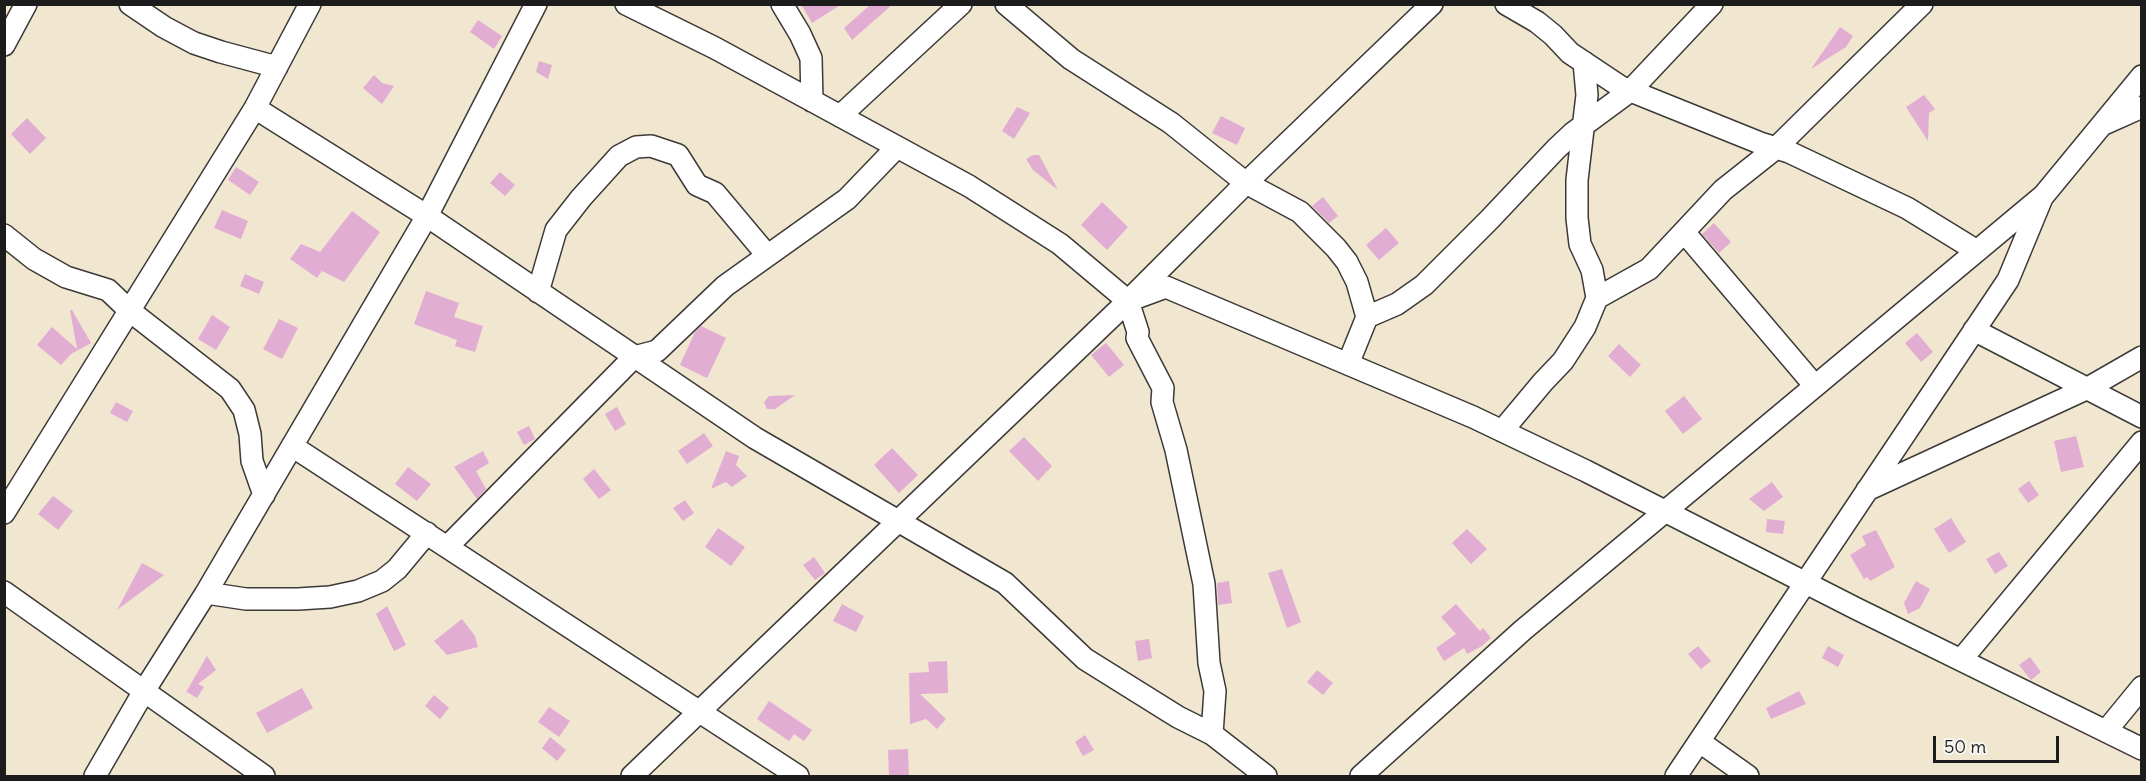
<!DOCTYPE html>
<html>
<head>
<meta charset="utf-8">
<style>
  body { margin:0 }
  #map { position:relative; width:2146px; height:781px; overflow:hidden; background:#f1e6d0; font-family:Delius,sans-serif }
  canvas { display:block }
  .frame { position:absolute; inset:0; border:6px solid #1c1c1c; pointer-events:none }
  .scale { position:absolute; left:1933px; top:736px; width:126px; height:27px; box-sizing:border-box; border:3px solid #1c1c1c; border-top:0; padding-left:8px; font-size:18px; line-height:21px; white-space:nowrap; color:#1c1c1c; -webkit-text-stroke:4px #f6f6f2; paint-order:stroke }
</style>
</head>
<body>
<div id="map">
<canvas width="2146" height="781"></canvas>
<div class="frame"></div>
<div class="scale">50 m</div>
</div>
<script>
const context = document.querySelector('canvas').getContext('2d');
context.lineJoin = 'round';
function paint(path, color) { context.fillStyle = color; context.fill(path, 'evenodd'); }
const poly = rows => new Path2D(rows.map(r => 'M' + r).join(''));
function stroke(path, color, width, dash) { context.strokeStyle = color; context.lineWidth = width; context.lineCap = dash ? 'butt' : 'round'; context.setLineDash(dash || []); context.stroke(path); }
paint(poly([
  [801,4,842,4,812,23],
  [871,4,893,4,852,40,844,28],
  [478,20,502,36,494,49,470,32],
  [1840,27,1853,36,1846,47,1811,69],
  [539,61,552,65,548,79,536,72],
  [374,75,382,83,394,86,382,104,363,88],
  [1924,95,1935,109,1929,113,1928,141,1906,107],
  [1017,107,1030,113,1014,139,1002,131],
  [1221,116,1245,128,1237,145,1212,133],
  [27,118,46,138,30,154,11,134],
  [1033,155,1039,155,1058,190,1033,170,1026,159],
  [236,167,259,182,250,195,228,180],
  [500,172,515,185,505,196,490,183],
  [1323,197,1338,216,1329,223,1312,206],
  [1102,202,1128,227,1107,250,1081,225],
  [222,210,248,221,241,239,214,228],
  [352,211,380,232,344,282,322,271,317,278,290,259,301,244,320,252],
  [1714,223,1731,242,1719,253,1702,234],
  [1386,228,1399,243,1379,260,1366,245],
  [245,274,264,282,259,294,240,286],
  [426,291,459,303,454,317,483,326,475,352,455,346,457,340,414,324],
  [70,310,72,310,91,343,71,354,61,365,37,345,52,327,77,349],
  [212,315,230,327,216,350,198,339],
  [279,319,298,328,282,359,263,349],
  [701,326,726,338,707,378,680,365,695,332],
  [1917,333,1933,352,1921,362,1905,343],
  [1106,343,1124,365,1109,377,1091,355],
  [1619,344,1641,365,1630,377,1608,356],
  [795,395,775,409,767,409,764,402,769,396],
  [1684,396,1702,419,1683,434,1665,411],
  [116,402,133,411,127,422,110,413],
  [617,407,626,424,615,431,605,414],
  [529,426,535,439,524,445,517,432],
  [704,433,713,446,687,464,678,451],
  [2076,436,2084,467,2061,472,2054,441],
  [1024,437,1052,466,1038,481,1009,451],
  [892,448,918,475,899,493,874,465],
  [483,451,489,463,476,471,486,489,477,499,454,467],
  [726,451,739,456,736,465,747,476,732,487,726,482,711,489],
  [408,467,431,484,417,501,395,484],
  [594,469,611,490,599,499,583,479],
  [2029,481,2039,495,2028,503,2018,489],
  [1772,482,1783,497,1764,511,1749,499],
  [53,496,73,511,58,530,38,514],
  [685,500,694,513,683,521,673,508],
  [1951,518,1966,542,1949,553,1934,529],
  [1767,519,1785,521,1783,534,1766,532],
  [718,528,745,547,731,566,705,547],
  [1467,529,1487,549,1471,564,1452,543],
  [1876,530,1895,567,1870,581,1867,577,1864,579,1850,555,1866,545,1862,536],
  [1999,552,2008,566,1995,574,1986,559],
  [814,557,825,573,815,580,803,565],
  [142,563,164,575,117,610],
  [1282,569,1301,622,1287,628,1268,573],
  [1229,581,1232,603,1218,605,1217,583],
  [1916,581,1930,589,1920,608,1908,614,1904,603],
  [842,604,864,616,856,632,833,621],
  [1456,604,1480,631,1483,628,1491,638,1482,646,1467,654,1464,648,1444,661,1436,648,1456,634,1441,617],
  [387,606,406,645,394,651,376,614],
  [462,619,475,636,478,647,447,655,434,641],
  [1149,639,1152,658,1138,661,1135,641],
  [1698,646,1711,661,1701,669,1688,654],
  [1828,646,1844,655,1838,667,1822,658],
  [207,656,216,670,198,684,204,687,197,698,187,692,185,694],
  [2030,657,2041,672,2031,680,2019,665],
  [947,661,948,693,920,694,946,719,937,729,926,719,910,724,909,673,929,672,928,662],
  [1317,670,1333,683,1323,695,1307,682],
  [302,688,313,708,267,733,256,713],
  [1799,691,1806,704,1771,719,1766,708],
  [434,695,449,708,440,719,425,706],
  [769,701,812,730,804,741,794,734,789,741,757,719],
  [549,707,570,721,559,737,538,722],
  [1085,735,1094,750,1083,756,1075,742],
  [550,737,566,750,557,761,542,748],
  [908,749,909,777,889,777,888,750]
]), '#e2add2');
const minor = poly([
  [130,4,164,27,194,43,221,52,277,67],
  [626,4,715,48,969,186,1060,244,1128,301,1138,332,1137,338,1163,388,1162,402,1176,450,1204,584,1209,663,1215,691,1212,734],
  [782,4,800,34,811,58,812,101],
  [1006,4,1071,59,1171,123,1246,183,1300,212,1336,248,1347,262,1357,282,1367,317,1348,364],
  [1506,4,1537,22,1553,35,1570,53,1621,87,1760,143,1789,152,1907,208,1977,251],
  [4,45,26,4],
  [255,108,427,216,755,438,1005,583,1085,659,1178,717,1212,734,1266,776],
  [840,116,961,4],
  [2104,124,2142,107],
  [1684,232,1815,386],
  [4,235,34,259,66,277,108,290,130,311,230,389,244,410,250,434,252,461,264,495],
  [538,292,556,230,581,198,619,156,636,147,651,146,678,155,697,185,715,193,767,255],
  [1597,298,1649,269,1723,190,1776,148,1922,4],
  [1128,301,1166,287,1473,417,1586,471,1857,609,2142,749],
  [1367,317,1397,304,1424,285,1490,219,1556,149,1573,133,1630,91,1712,4],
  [1974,330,2142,417],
  [1502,431,1543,382,1563,361,1585,327,1597,298,1592,270,1580,244,1577,218,1577,180,1587,95,1584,62],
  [292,446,798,776],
  [1867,490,2088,388,2142,357],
  [4,513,255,108,310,4],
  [448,546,634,357,657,351,725,286,847,199,897,147],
  [4,592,264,776],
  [206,593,246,599,298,599,330,597,358,591,382,581,397,569,427,533],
  [1961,660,2142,442],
  [2106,731,2142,687],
  [1700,742,1748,776],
  [95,776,144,691,206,593,427,216,536,4],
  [632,776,1128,301,1246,183,1432,4],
  [1361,776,1523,630,2044,195,2142,76],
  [1676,776,2008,280,2042,198]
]);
stroke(minor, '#3c3a37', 24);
stroke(minor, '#fff', 21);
</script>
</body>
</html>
